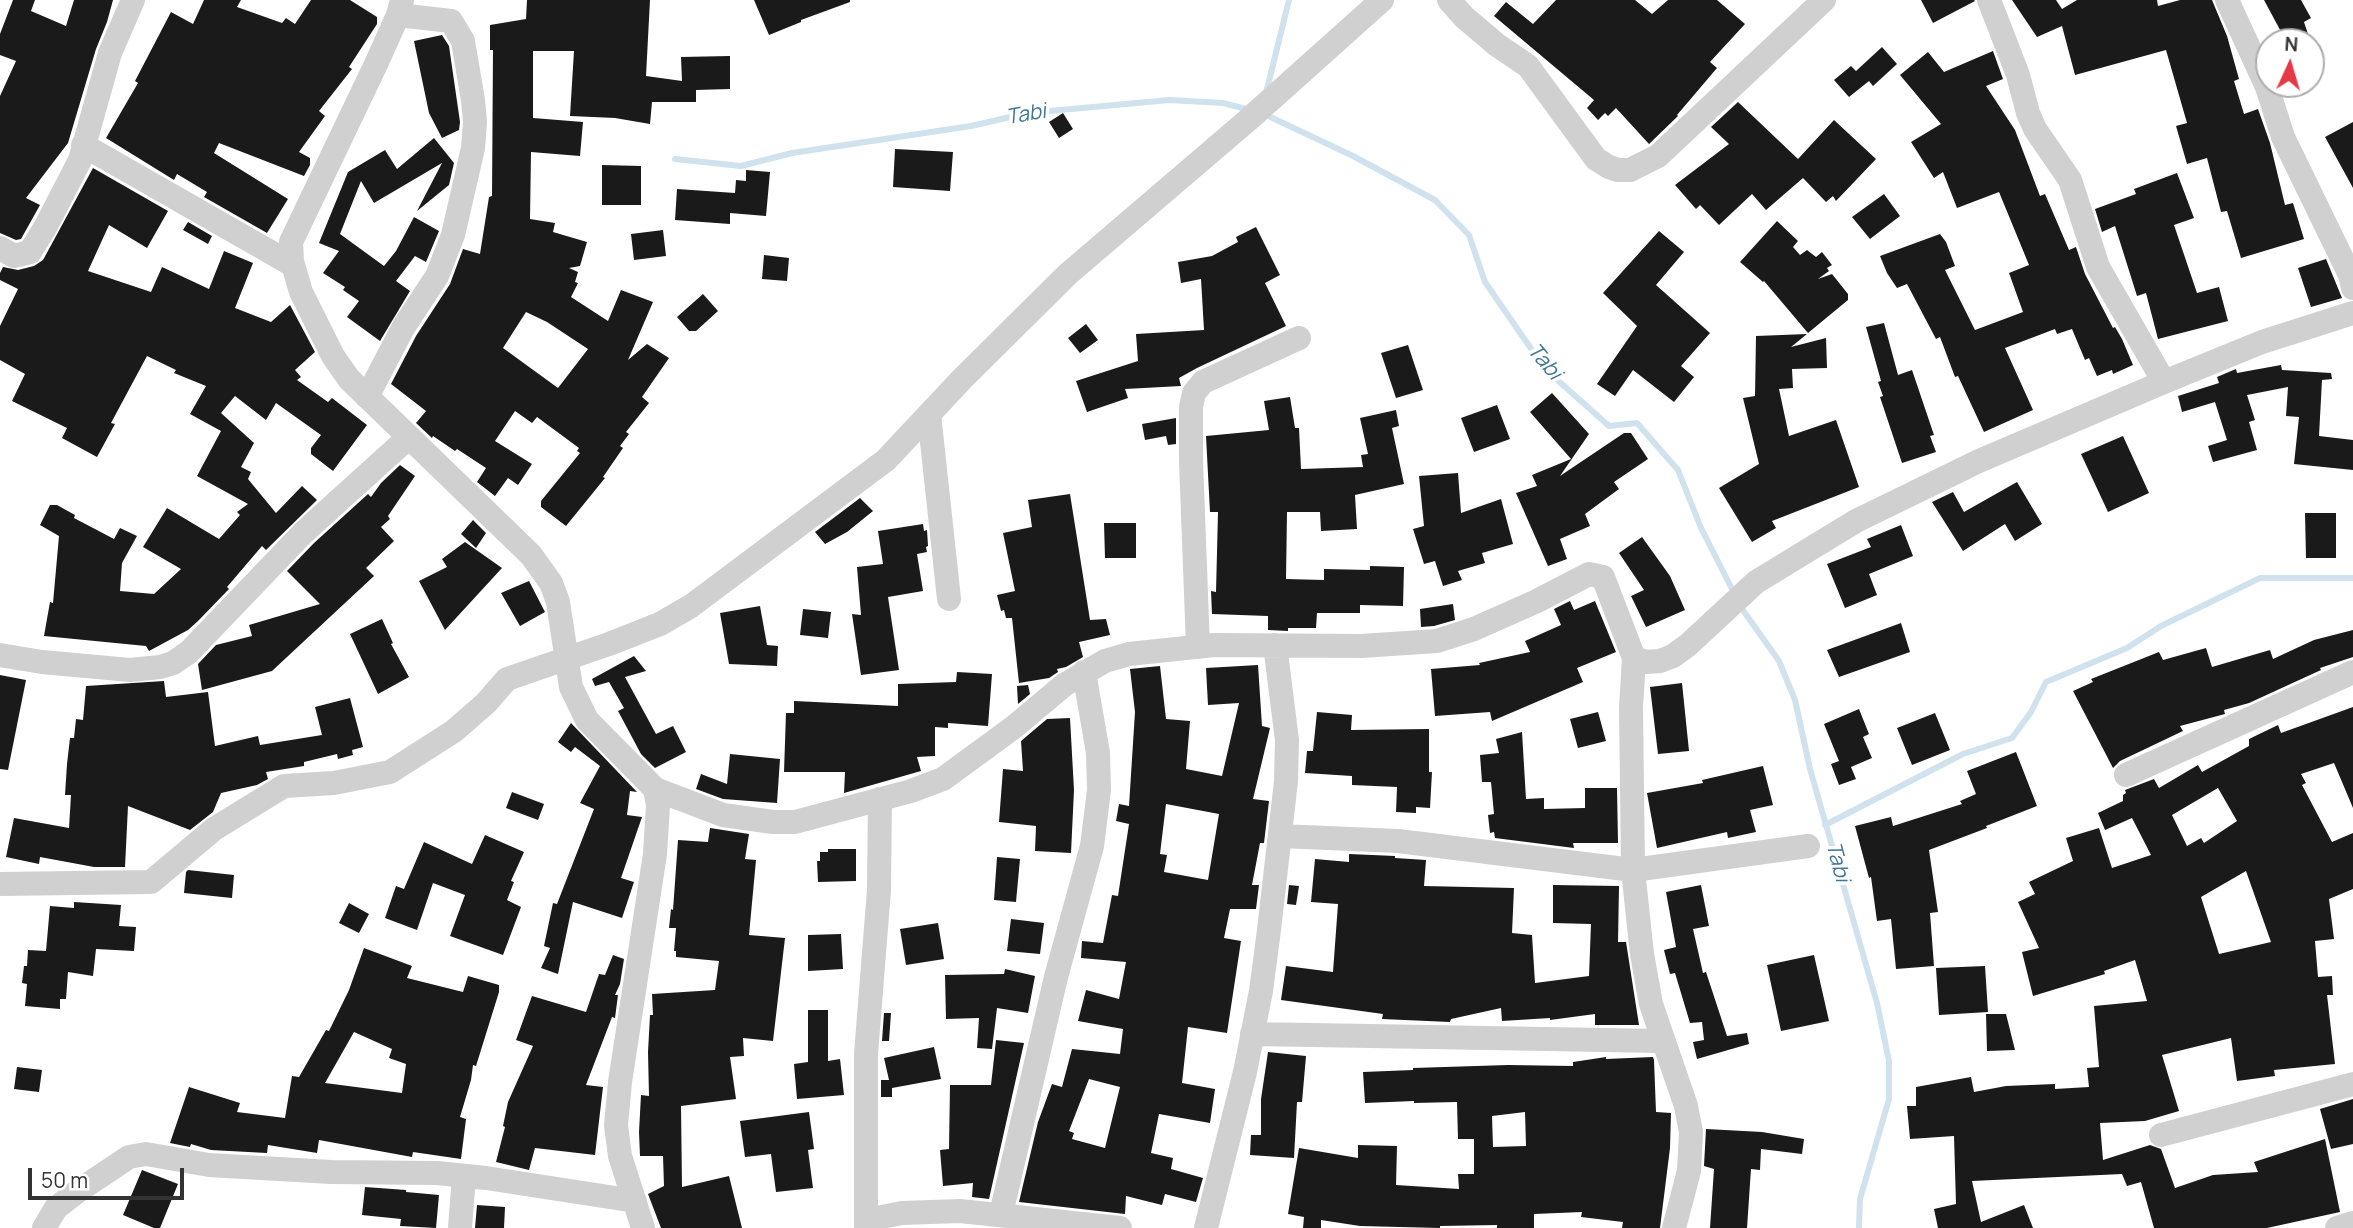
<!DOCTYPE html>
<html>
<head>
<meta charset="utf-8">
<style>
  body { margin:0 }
  #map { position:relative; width:2353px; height:1228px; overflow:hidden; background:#fff; font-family:Manrope,sans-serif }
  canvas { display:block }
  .north { position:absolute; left:2255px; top:28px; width:70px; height:70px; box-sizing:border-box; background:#fff; border:2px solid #adadad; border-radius:50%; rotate:4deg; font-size:19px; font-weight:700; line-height:28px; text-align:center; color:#333 }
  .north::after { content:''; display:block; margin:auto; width:24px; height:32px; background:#e63946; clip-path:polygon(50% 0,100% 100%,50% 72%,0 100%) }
  .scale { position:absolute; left:28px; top:1168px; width:156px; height:32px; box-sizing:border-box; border:4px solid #333; border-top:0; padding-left:9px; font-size:21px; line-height:24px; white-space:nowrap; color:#333; -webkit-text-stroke:5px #fff; paint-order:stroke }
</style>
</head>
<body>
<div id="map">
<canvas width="2353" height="1228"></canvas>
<div class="north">N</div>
<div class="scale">50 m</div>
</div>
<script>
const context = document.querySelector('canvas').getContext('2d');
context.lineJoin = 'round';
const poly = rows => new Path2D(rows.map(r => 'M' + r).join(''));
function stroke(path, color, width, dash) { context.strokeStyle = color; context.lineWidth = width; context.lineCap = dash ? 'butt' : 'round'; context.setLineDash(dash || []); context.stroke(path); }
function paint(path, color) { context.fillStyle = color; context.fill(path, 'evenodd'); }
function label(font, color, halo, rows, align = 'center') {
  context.font = font + ' Manrope,sans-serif'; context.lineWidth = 7; context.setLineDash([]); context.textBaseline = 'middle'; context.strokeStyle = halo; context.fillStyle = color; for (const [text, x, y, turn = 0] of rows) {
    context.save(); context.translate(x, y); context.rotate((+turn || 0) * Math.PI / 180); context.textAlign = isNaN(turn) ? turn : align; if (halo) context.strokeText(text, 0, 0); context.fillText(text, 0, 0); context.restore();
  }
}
stroke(poly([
  [1266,93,1289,0],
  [1264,114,1353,156,1435,200,1469,235,1485,282,1545,369,1609,426,1637,423,1678,470,1701,528,1734,593],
  [675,159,741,166,792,153,971,126,1028,113,1169,100,1223,103,1250,110],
  [1740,606,1779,661,1795,700,1810,769,1877,1003,1889,1061,1889,1099,1860,1199,1859,1228],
  [1825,825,1963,754,2012,738,2031,712,2046,682,2127,648,2161,626,2260,578,2353,578]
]), '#cfe2ee', 6);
paint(poly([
  [13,0,35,0,31,11,66,26,74,0,113,0,107,22,96,49,68,143,26,198,40,205,21,239,16,240,0,233,0,96,16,61,0,55,0,34],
  [204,0,241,0,237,7,282,23,286,18,295,24,311,0,350,0,377,17,377,24,349,67,352,69,319,111,325,116,299,152,310,158,310,165,304,176,219,143,214,153,288,199,267,233,204,197,207,192,177,174,174,180,106,138,138,83,135,81,171,12,193,24],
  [527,0,650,0,646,76,682,81,681,57,730,56,730,89,696,90,696,102,652,102,650,124,615,118,570,116,574,51,533,51,533,118,583,122,580,156,531,152,530,219,555,223,553,232,587,242,580,266,569,268,578,272,575,282,578,283,571,297,608,321,621,290,653,302,628,360,647,344,669,358,642,397,649,403,626,432,629,434,620,446,623,448,603,477,605,478,566,526,541,507,541,501,580,453,577,451,579,448,537,417,532,423,515,411,495,441,532,464,518,485,508,478,495,496,477,482,486,468,457,449,455,451,433,436,432,438,416,423,426,411,391,384,416,336,450,284,463,249,480,254,489,197,492,196,493,50,490,50,490,25,526,19],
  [526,312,547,322,588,349,558,388,503,348],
  [754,0,850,0,850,2,801,20,801,22,769,35],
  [1556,0,1635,0,1652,14,1668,0,1717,0,1745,24,1710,62,1717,68,1677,115,1678,116,1649,144,1616,108,1608,116,1605,113,1598,120,1587,108,1594,100,1494,16,1506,2,1533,24],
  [1921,0,1974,0,1975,1,1933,23],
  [2012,0,2056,0,2062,9,2077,0,2157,0,2158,6,2180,0,2212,0,2227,36,2239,79,2234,81,2244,114,2258,109,2270,143,2285,205,2293,203,2304,239,2241,258,2227,211,2221,212,2207,158,2187,164,2176,126,2187,123,2166,50,2075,75,2062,26,2037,37],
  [2264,0,2301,0,2311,18,2304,22,2308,34,2286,41],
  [442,35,449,46,460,122,459,130,442,138,429,113,414,41],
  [1882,47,1897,64,1873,86,1869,81,1849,97,1834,80,1851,66,1856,71],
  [1993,51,2003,79,1986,86,2015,130,2040,196,2045,194,2069,250,2076,247,2085,274,2113,328,2115,327,2122,339,2133,365,2113,374,2112,370,2097,376,2089,358,2085,360,2072,329,2057,334,2055,329,2005,348,2033,410,1984,432,1958,376,1955,377,1940,337,1936,339,1907,284,1897,288,1887,273,1880,256,1940,234,1946,242,1955,266,1945,270,1975,330,2023,312,2009,273,2029,265,1999,192,1957,208,1943,172,1934,178,1911,142,1941,124,1900,75,1928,52,1944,72],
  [1738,102,1798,159,1834,120,1876,159,1836,201,1833,196,1826,202,1803,178,1766,210,1752,194,1719,225,1700,205,1696,209,1675,185,1729,144,1711,127],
  [1063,113,1073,129,1059,138,1049,122],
  [2353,122,2353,188,2325,137],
  [434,138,454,163,449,185,417,211,442,163,374,203,361,181,340,234,384,266,396,251,414,217,439,231,426,262,415,256,396,281,410,291,380,341,347,317,359,301,343,290,345,287,323,273,339,251,319,243,348,172,385,150,397,169],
  [895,149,953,152,950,191,893,187],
  [602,165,641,166,641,205,602,205],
  [93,168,168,211,147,248,109,225,88,271,151,292,162,267,209,289,224,251,253,263,235,308,271,322,290,305,315,352,295,370,301,377,297,380,328,402,332,398,367,425,333,471,311,454,311,448,321,435,276,403,266,420,235,396,221,413,254,443,241,467,251,472,248,479,276,513,302,486,317,500,266,550,262,546,227,587,229,589,198,621,188,630,149,651,146,646,44,636,50,602,53,603,59,536,40,525,50,505,57,505,75,515,74,518,114,539,120,528,137,536,122,563,120,591,154,594,181,569,143,547,167,508,219,539,240,515,237,512,248,504,197,476,221,431,190,414,206,386,174,373,176,370,147,356,111,423,115,424,97,457,62,438,67,428,12,401,25,374,0,360,0,326,18,289,0,280,0,273,3,267,18,270,34,266,43,260],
  [746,170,770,172,766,216,730,213,730,224,675,220,677,189,735,193,736,180,746,181],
  [2177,173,2194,218,2174,225,2197,293,2219,287,2228,321,2158,339,2146,293,2137,296,2115,226,2102,232,2095,209,2136,194,2134,189],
  [1884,194,1900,216,1870,239,1852,217],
  [1777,221,1798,241,1793,247,1800,255,1807,250,1816,257,1822,252,1832,265,1827,268,1829,271,1818,279,1832,274,1848,294,1848,300,1808,333,1764,281,1763,282,1740,262],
  [188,222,212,236,208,244,183,230],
  [1256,227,1280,275,1265,283,1286,326,1197,368,1179,378,1181,386,1125,389,1128,398,1087,412,1076,381,1138,361,1136,334,1204,330,1201,279,1181,283,1178,262,1212,256,1238,242,1236,237],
  [663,230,666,256,634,260,631,234],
  [1659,231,1684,252,1656,285,1710,333,1681,366,1694,377,1674,402,1633,370,1615,396,1597,384,1637,326,1603,293],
  [764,255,789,258,787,281,762,279],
  [2326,259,2342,298,2311,307,2298,268],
  [703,294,718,311,696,331,689,331,677,317],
  [1884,323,1898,375,1912,370,1934,435,1930,436,1936,452,1902,463,1880,397,1883,396,1878,382,1881,381,1866,327],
  [1086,324,1098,340,1080,353,1068,338],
  [1807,334,1791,347,1826,338,1827,368,1792,369,1793,388,1779,389,1789,436,1836,420,1859,487,1772,521,1776,528,1752,542,1719,488,1759,464,1743,398,1755,396,1756,336],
  [1408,345,1423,390,1396,398,1381,353],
  [2281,365,2282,370,2331,373,2332,379,2322,380,2319,436,2353,440,2353,470,2294,464,2299,417,2286,416,2288,387,2247,395,2255,420,2249,422,2257,450,2213,462,2208,446,2227,440,2215,402,2182,412,2178,396,2219,383,2217,377,2236,369,2237,373],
  [1552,393,1589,434,1560,476,1624,433,1631,433,1648,459,1614,482,1619,489,1585,514,1590,526,1560,539,1567,559,1548,566,1516,493,1537,486,1532,475,1571,459,1530,412],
  [1290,397,1295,428,1299,428,1301,469,1363,467,1361,455,1368,454,1360,418,1396,410,1399,426,1392,428,1404,484,1355,495,1357,529,1321,531,1320,512,1287,512,1286,579,1324,580,1324,569,1370,570,1370,566,1404,567,1403,606,1360,605,1360,613,1317,613,1316,628,1288,628,1288,631,1268,630,1268,616,1212,614,1211,591,1216,592,1218,512,1210,512,1206,436,1269,430,1264,401],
  [1497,405,1510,439,1474,452,1461,418],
  [1176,418,1176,444,1168,445,1166,436,1145,440,1142,424],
  [2123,436,2149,493,2108,512,2081,454],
  [400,465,415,476,388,516,390,519,381,527,394,541,366,568,374,576,272,671,202,690,198,664,216,645,252,636,249,625,320,604,287,571,314,543,368,494,371,497,381,483],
  [1458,473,1461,513,1501,499,1513,544,1482,553,1485,563,1458,571,1462,580,1443,586,1435,561,1424,564,1413,529,1424,526,1419,476],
  [2017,482,2042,524,2015,541,2005,524,1963,551,1932,502,1953,492,1964,512],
  [1070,494,1090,620,1106,619,1110,635,1079,642,1083,657,1066,667,1057,669,1058,672,1049,678,1019,683,1012,618,1006,618,1004,610,1001,611,997,595,1015,591,1003,533,1032,527,1028,500],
  [860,498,873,511,847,532,825,544,815,532],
  [2305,513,2336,513,2336,558,2306,558],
  [473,520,486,533,476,548,461,534],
  [1104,523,1136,523,1136,558,1105,558],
  [923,524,924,531,927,530,928,546,926,547,927,552,917,554,923,591,888,597,899,670,861,675,852,614,861,615,857,567,883,564,878,531],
  [1901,525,1913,556,1869,574,1877,595,1845,608,1827,564,1871,547,1867,539],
  [1642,537,1670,576,1685,610,1646,627,1631,596,1644,590,1619,553],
  [465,542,502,568,445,630,419,581,447,567,442,559],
  [529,581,545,612,520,626,501,593],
  [1570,601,1574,610,1595,601,1616,652,1577,668,1583,682,1492,721,1490,712,1435,716,1431,669,1480,665,1479,663,1530,652,1525,641,1561,625,1554,609],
  [1453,604,1455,620,1434,626,1421,627,1420,609],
  [760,606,767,645,778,646,777,666,729,664,720,613],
  [803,609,831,612,828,638,800,635],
  [382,619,393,643,391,644,409,677,378,694,350,634],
  [1901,623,1910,652,1839,677,1827,650],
  [2353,630,2353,657,2320,668,2321,670,2249,703,2224,710,2225,714,2180,726,2183,731,2120,761,2113,768,2073,691,2093,682,2091,679,2159,652,2163,660,2206,648,2212,667,2270,650,2273,659,2314,640],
  [634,656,646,671,625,677,656,734,673,726,686,752,655,768,641,754,618,711,624,708,609,682,595,686,592,679],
  [1258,665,1262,726,1270,728,1253,799,1269,801,1264,843,1260,843,1252,885,1259,885,1256,909,1230,909,1224,938,1241,941,1227,1033,1188,1027,1182,1083,1215,1089,1210,1123,1159,1114,1151,1153,1173,1158,1171,1169,1203,1178,1196,1202,1165,1194,1162,1205,1126,1196,1125,1214,1019,1202,1038,1122,1052,1084,1062,1087,1072,1049,1120,1054,1123,1029,1078,1021,1086,990,1119,999,1126,962,1081,958,1082,941,1103,943,1112,895,1118,896,1129,824,1116,821,1119,804,1129,806,1135,712,1130,669,1160,666,1166,719,1190,721,1186,769,1222,776,1239,703,1208,705,1206,668],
  [1166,804,1219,814,1208,880,1164,872,1167,855,1160,854],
  [1089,1079,1120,1087,1105,1148,1072,1139,1074,1133,1069,1131],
  [957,672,992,674,988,726,948,723,948,728,935,727,935,756,917,757,921,771,844,793,845,772,784,772,786,713,794,713,794,701,898,706,898,684,956,682],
  [0,675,26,680,8,770,0,769],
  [164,681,166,697,208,692,215,746,258,736,260,745,322,735,315,707,350,698,363,747,352,750,353,755,338,759,337,754,304,762,304,766,266,772,268,779,257,785,221,793,213,812,190,830,128,806,125,867,94,867,40,857,39,864,6,857,14,818,69,828,71,795,65,795,67,764,70,738,74,738,76,719,83,720,86,686],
  [1682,683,1689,751,1658,754,1650,687],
  [1028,685,1030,694,1018,704,1017,686],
  [2353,707,2353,808,2334,763,2301,774,2306,783,2302,785,2332,842,2353,833,2353,889,2329,899,2334,939,2315,941,2318,977,2332,976,2333,995,2327,995,2335,1064,2274,1070,2275,1076,2237,1081,2231,1038,2162,1055,2179,1111,2145,1121,2100,1123,2103,1160,2150,1145,2161,1149,2175,1188,2213,1175,2258,1172,2254,1162,2325,1139,2340,1212,2267,1228,2154,1228,2141,1182,2127,1186,2122,1174,1972,1181,1981,1222,2024,1205,2033,1228,1938,1228,1934,1209,1956,1204,1954,1136,1910,1139,1907,1106,1916,1106,1916,1087,1971,1077,1974,1092,2006,1086,2055,1084,2055,1089,2089,1087,2087,1068,2099,1067,2094,1006,2147,1001,2135,960,2104,971,2105,974,2033,996,2022,952,2039,948,2018,902,2035,894,2029,882,2073,861,2066,838,2099,828,2112,868,2151,855,2132,818,2105,830,2098,813,2123,801,2123,795,2126,793,2125,790,2154,779,2159,788,2198,765,2202,772,2249,746,2249,739,2278,725,2281,733],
  [2218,788,2237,821,2204,843,2201,838,2187,846,2172,815],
  [2246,871,2271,942,2219,954,2201,897],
  [1859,709,1869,734,1863,737,1872,758,1851,767,1856,779,1839,785,1831,764,1839,761,1824,724],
  [1317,712,1352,715,1351,730,1429,729,1429,772,1432,772,1430,808,1416,807,1416,813,1396,812,1397,787,1352,785,1352,776,1305,773,1307,751,1313,751],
  [1598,712,1606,741,1578,748,1570,719],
  [1935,713,1950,750,1912,765,1897,728],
  [1070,718,1074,790,1071,853,1035,851,1036,826,999,822,1003,769,1023,771,1021,741,1047,719],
  [571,723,637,792,630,791,627,815,642,817,621,878,634,882,622,918,573,902,558,974,541,968,550,948,544,946,553,903,557,904,594,809,580,803,600,766,575,747,571,752,558,742],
  [1522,732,1526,799,1544,798,1544,809,1585,808,1585,788,1617,788,1618,843,1573,843,1574,848,1495,838,1494,832,1490,833,1488,815,1494,814,1491,782,1482,782,1480,755,1499,753,1496,739],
  [2016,752,2037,806,1986,826,1987,828,1929,850,1938,912,1930,913,1934,966,1896,969,1891,919,1877,921,1871,877,1869,878,1855,826,1891,817,1893,826,1962,804,1960,801,1976,794,1967,771],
  [730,754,780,759,777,803,723,799,696,789,701,774,727,784],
  [1763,766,1773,805,1750,810,1756,832,1728,838,1727,832,1657,848,1647,793,1703,783,1702,780],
  [512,792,544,804,538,820,506,808],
  [710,828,749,834,745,859,756,860,749,935,785,938,773,1041,743,1038,744,1056,730,1057,736,1099,681,1106,682,1187,729,1176,742,1228,661,1228,648,1194,664,1186,663,1156,640,1156,639,1132,641,1095,649,1096,648,1052,650,1015,653,1015,652,994,715,990,719,961,676,957,676,951,674,951,676,928,669,928,671,909,673,910,678,840,708,842],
  [485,835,524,852,511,881,514,882,507,900,521,907,503,955,450,936,465,895,433,883,417,930,385,918,396,886,404,889,424,842,472,864],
  [828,849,856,849,856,881,818,882,817,861,820,861,820,852,828,852],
  [1349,854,1395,856,1395,858,1426,860,1424,886,1514,888,1512,933,1532,935,1535,983,1589,976,1591,924,1553,923,1553,885,1619,886,1618,942,1626,942,1639,1025,1595,1025,1595,1014,1550,1020,1550,1018,1502,1021,1501,1008,1451,1019,1450,1022,1382,1019,1383,1014,1281,1000,1286,966,1333,972,1338,904,1311,902,1315,859,1349,862],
  [997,857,1020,859,1016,902,994,900],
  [188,870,234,875,232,898,184,893,186,872],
  [1289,885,1299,886,1296,905,1287,904],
  [1701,885,1709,926,1693,929,1703,973,1706,972,1727,1036,1747,1033,1749,1044,1697,1059,1693,1042,1704,1040,1702,1022,1690,1023,1675,973,1670,974,1664,950,1676,947,1666,892],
  [74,902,121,905,119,926,136,927,134,951,96,949,93,976,68,972,66,999,60,999,60,1009,25,1006,27,984,22,983,24,966,27,966,28,950,46,951,50,906,74,908],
  [349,903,369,914,359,933,339,923],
  [1011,919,1044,923,1040,954,1007,951],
  [938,923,944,959,906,965,900,929],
  [841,934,843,969,808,971,808,935],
  [364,948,412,966,407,978,463,992,468,976,499,985,499,992,476,1066,473,1065,471,1080,460,1117,466,1119,461,1159,413,1152,412,1157,319,1140,317,1153,268,1145,267,1153,211,1150,191,1144,190,1147,170,1143,189,1087,240,1103,237,1112,285,1118,292,1076,299,1077,326,1030,329,1031,349,990],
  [354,1032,392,1049,389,1058,406,1064,402,1093,325,1083],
  [613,955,624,959,620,984,615,995,618,995,615,1018,612,1017,586,1085,603,1087,595,1155,535,1148,529,1170,496,1162,505,1127,503,1126,508,1102,533,1046,516,1040,532,996,586,1012,599,974,605,975],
  [1814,955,1829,1021,1781,1031,1767,965],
  [1985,966,1988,1012,1939,1015,1936,968],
  [1005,969,1035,976,1028,1013,997,1008,992,1049,977,1048,979,1018,946,1019,945,975,1004,974],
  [808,1010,828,1010,828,1061,840,1059,844,1095,797,1099,794,1064,808,1062],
  [884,1013,891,1013,889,1041,882,1041],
  [1986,1014,2006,1014,2015,1050,1987,1051],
  [996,1040,1024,1043,989,1199,972,1197,973,1183,943,1186,940,1150,949,1149,950,1085,991,1085],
  [934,1047,941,1079,892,1088,892,1097,881,1097,881,1080,889,1080,884,1058],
  [1268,1052,1306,1056,1302,1102,1297,1102,1294,1158,1250,1155,1251,1135,1261,1135,1261,1099],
  [1606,1057,1606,1059,1653,1057,1654,1060,1656,1112,1671,1113,1670,1148,1660,1228,1622,1228,1623,1222,1581,1217,1582,1212,1534,1214,1534,1228,1497,1228,1497,1225,1440,1226,1440,1228,1360,1226,1321,1220,1321,1228,1303,1228,1304,1217,1288,1214,1299,1148,1358,1158,1358,1145,1397,1146,1396,1185,1459,1189,1458,1174,1474,1174,1474,1139,1458,1139,1457,1102,1414,1103,1414,1101,1365,1103,1363,1072,1413,1070,1413,1068,1508,1065,1573,1066,1573,1062],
  [1525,1112,1526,1146,1493,1147,1492,1116],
  [17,1067,42,1070,39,1092,14,1089],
  [2353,1099,2353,1144,2331,1149,2320,1109],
  [809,1112,814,1149,808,1150,813,1188,776,1192,771,1154,745,1157,740,1121],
  [1706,1129,1762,1132,1804,1139,1802,1154,1761,1149,1760,1170,1751,1169,1747,1228,1710,1228,1714,1169,1704,1166],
  [142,1170,178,1184,160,1228,154,1228,123,1215],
  [365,1187,406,1190,406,1192,439,1195,436,1228,400,1226,401,1219,362,1215],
  [477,1205,505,1207,504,1228,475,1228]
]), '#1a1a1a');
stroke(poly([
  [402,0,398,15,377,62,291,242,292,261,301,292,333,356,349,379,531,555,551,583,558,602,571,687,587,720,655,789,658,805,655,854,620,1082,616,1125,620,1156,643,1228],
  [1449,0,1464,17,1497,45,1528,66,1596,159,1609,167,1618,170,1630,170,1658,156,1824,0],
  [1989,0,2018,75,2028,113,2035,129,2070,180,2098,267,2164,382],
  [2227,0,2267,87,2283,137,2350,275,2353,288],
  [83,145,293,265],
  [0,248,14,256,30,252,46,226,80,160,110,53,133,0],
  [367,397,403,328,437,276,453,235,473,148,475,122,473,100,463,41,451,21,398,15],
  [929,414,949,599],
  [1198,647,1191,461,1191,407,1194,393,1203,382,1299,338],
  [0,655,42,662,130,670,160,667,173,663,189,652,304,532,409,437],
  [1634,658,1631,707,1633,870,1642,954,1651,1004,1686,1106,1691,1132,1689,1171,1674,1228],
  [2126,775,2353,672],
  [655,789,723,815,773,822,795,822,911,791,943,779,1014,727,1064,685,1105,661,1129,654,1214,645,1361,646,1437,641,1474,629,1537,601,1589,574,1603,577,1634,658,1646,662,1660,661,1673,656,1688,645,1756,582,1856,521,1979,461,2164,382,2262,342,2353,313],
  [1280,836,1398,841,1633,870,1808,846],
  [0,884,151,882,214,829,284,786,334,783,390,772,454,731,486,703,507,679,609,644,660,624,691,606,886,460,963,378,1068,274,1248,120,1382,0],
  [1252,1034,1663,1041],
  [2161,1135,2353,1084],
  [1001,1214,1056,977,1092,846,1099,790,1098,753,1084,672],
  [866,1220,902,1213,960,1211,1120,1228],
  [44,1228,56,1208,78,1191,129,1157,146,1154,209,1165,331,1172,437,1173,486,1178,635,1201],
  [460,1228,464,1176],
  [866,1228,866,1054,879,890,880,799],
  [1206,1228,1245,1072,1261,991,1269,930,1286,781,1287,740,1275,645],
  [2337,1228,2353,1223]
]), '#d0d0d0', 24);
label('italic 21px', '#3f7597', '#fff', [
  ["Tabi",1026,115,-10],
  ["Tabi",1544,362,50],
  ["Tabi",1837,862,75]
]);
</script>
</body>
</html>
